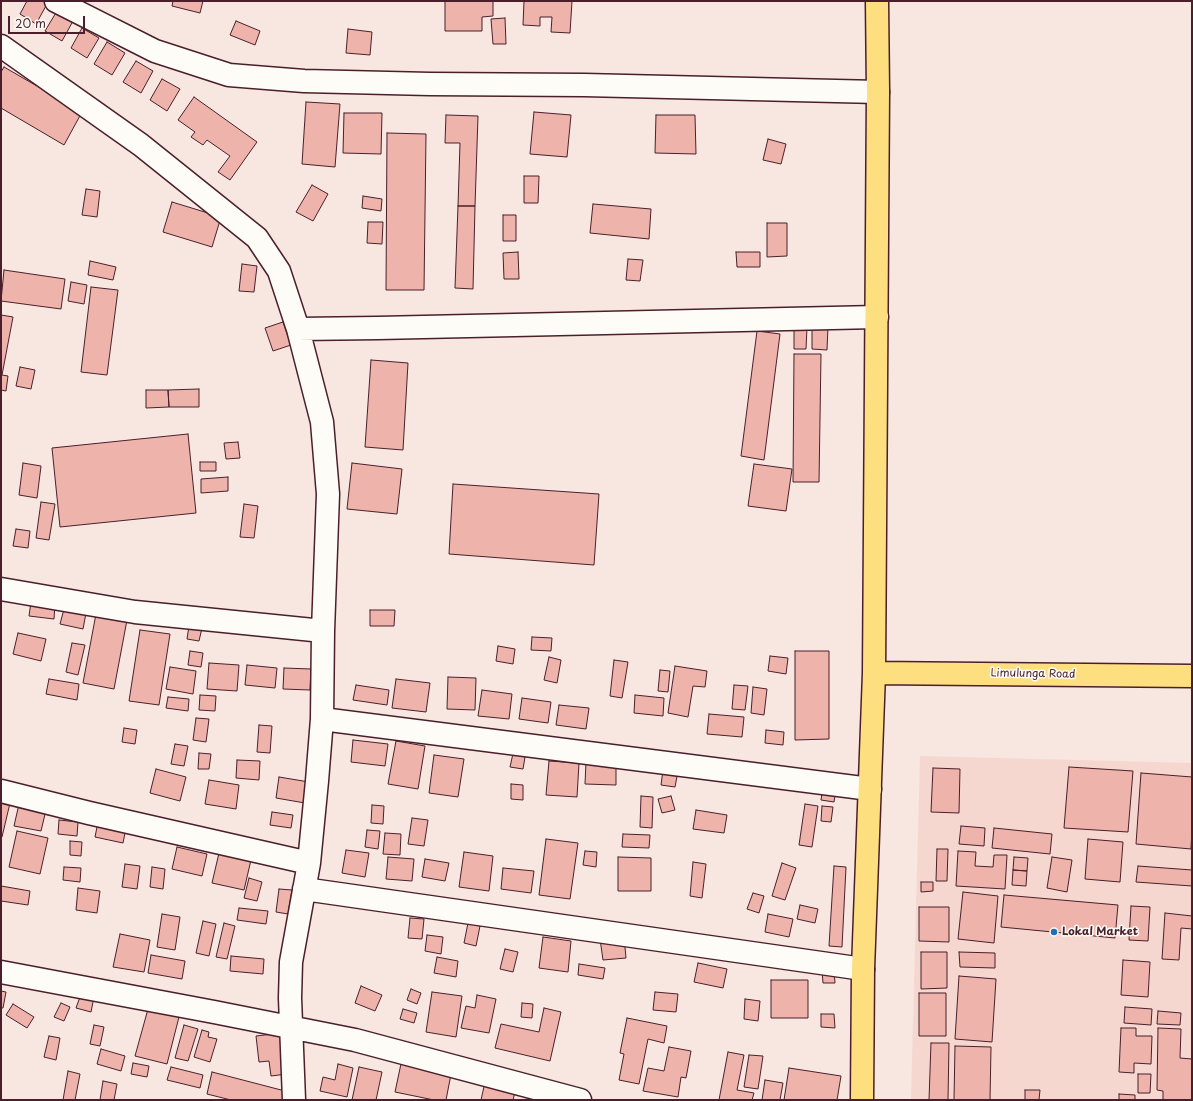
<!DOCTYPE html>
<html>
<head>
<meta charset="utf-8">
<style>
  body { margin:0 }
  #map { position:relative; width:1193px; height:1101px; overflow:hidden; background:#f8e6e0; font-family:"Playpen Sans",sans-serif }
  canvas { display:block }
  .frame { position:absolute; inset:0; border:2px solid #4a1f2b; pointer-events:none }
  .scale { position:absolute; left:8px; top:16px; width:77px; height:18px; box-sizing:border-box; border:2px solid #4a1f2b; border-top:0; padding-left:5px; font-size:12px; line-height:14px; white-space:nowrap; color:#4a1f2b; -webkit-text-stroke:3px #fdfcf7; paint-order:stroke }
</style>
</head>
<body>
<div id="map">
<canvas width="1193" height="1101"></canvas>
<div class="frame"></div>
<div class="scale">20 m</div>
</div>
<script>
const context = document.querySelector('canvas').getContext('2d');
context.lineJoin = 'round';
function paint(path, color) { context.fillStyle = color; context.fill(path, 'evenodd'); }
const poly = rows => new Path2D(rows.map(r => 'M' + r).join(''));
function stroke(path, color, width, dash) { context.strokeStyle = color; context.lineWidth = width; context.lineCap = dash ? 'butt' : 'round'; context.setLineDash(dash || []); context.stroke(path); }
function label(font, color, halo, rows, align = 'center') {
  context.font = font + ' "Playpen Sans",sans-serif'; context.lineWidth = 3; context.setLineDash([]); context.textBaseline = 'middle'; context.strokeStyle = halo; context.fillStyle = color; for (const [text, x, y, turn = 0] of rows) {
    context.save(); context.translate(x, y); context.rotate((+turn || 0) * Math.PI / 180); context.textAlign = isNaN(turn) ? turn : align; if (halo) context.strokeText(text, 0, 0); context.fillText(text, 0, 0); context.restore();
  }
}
paint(poly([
  [920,756,1192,763,1192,1100,911,1100]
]), '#f5d7d0');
const building = poly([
  [27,1,43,1,47,4,36,24,20,14,27,1],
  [173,1,203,1,200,13,172,6,173,1],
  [445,1,493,1,493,16,482,17,482,31,445,31,445,1],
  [524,1,572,1,570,33,551,32,552,17,540,17,540,26,523,25,524,1],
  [57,11,73,21,62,41,45,31,57,11],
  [505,18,506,44,493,44,491,19,505,18],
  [236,21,260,31,255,45,230,35,236,21],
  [82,28,99,38,87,58,71,48,82,28],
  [348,29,372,32,370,55,346,53,348,29],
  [107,42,125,53,112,75,94,64,107,42],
  [136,61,153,71,141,93,123,82,136,61],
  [4,67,82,112,64,145,1,108,1,72,4,67],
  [162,79,180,89,167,111,150,100,162,79],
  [194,97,257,142,230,180,218,172,230,156,207,140,203,145,191,137,195,132,178,120,194,97],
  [306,102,340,104,335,167,302,164,306,102],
  [534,112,571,115,567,157,530,154,534,112],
  [344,113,382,113,381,154,343,153,344,113],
  [446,115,478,116,475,206,458,206,460,143,445,143,446,115],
  [656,115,695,115,696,154,655,153,656,115],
  [387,133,426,134,424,290,386,290,387,133],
  [768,139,786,144,781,164,763,160,768,139],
  [524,176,539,176,538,203,524,203,524,176],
  [312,185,328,194,313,221,296,212,312,185],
  [86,189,100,191,97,217,82,215,86,189],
  [363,196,382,199,381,211,362,208,363,196],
  [172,202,221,217,212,247,163,232,172,202],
  [593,204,651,209,649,239,590,233,593,204],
  [458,206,475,206,473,289,455,288,458,206],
  [503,215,516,215,516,241,503,241,503,215],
  [368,222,383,222,382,244,367,243,368,222],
  [767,223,787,223,787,256,767,257,767,223],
  [518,252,519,279,504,279,503,253,518,252],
  [736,252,760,252,760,267,737,267,736,252],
  [628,259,643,260,640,281,626,280,628,259],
  [90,261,116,267,113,280,88,275,90,261],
  [242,264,257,266,254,292,239,291,242,264],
  [4,270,65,279,61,309,1,301,4,270],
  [71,282,87,285,84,304,68,301,71,282],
  [91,287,118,290,107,375,81,372,91,287],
  [1,315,13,317,2,375,8,376,6,391,1,390,1,315],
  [283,322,291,345,273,351,265,328,283,322],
  [812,326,828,326,827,350,812,349,812,326],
  [794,327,807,327,806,349,794,349,794,327],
  [757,331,780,334,764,460,741,456,757,331],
  [794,354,821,354,819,482,793,482,794,354],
  [371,360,408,363,403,450,365,447,371,360],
  [20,367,35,370,31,389,16,386,20,367],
  [199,389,199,407,169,407,168,390,199,389],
  [146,390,168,390,169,407,146,408,146,390],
  [188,434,196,513,60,527,52,448,188,434],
  [238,442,240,458,226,459,224,443,238,442],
  [200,462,216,462,216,471,200,471,200,462],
  [23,463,41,466,37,498,19,495,23,463],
  [352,463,402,469,397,514,347,509,352,463],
  [754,464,792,469,786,511,748,506,754,464],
  [228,477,228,491,201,493,201,479,228,477],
  [453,484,599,494,594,565,449,554,453,484],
  [41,502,55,504,49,540,36,538,41,502],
  [244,504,258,506,254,538,240,537,244,504],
  [16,529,30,531,28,548,13,546,16,529],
  [31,602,55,604,54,619,29,616,31,602],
  [64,609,86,613,83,629,60,624,64,609],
  [370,610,395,610,394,626,370,626,370,610],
  [96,614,127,620,114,689,83,683,96,614],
  [189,626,202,628,199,641,187,639,189,626],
  [140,630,170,634,159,705,129,701,140,630],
  [18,633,46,639,41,661,13,654,18,633],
  [532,637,552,638,551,651,531,650,532,637],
  [72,643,85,645,78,675,66,672,72,643],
  [498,646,515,649,513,664,496,661,498,646],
  [190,651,203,653,201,667,188,665,190,651],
  [795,651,829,651,829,739,795,740,795,651],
  [770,656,788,658,786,674,768,671,770,656],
  [549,657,561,660,557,683,544,680,549,657],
  [614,660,628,662,622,698,610,696,614,660],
  [209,663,239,665,237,691,207,689,209,663],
  [247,665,277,668,275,688,245,685,247,665],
  [675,666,707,671,705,687,693,686,688,717,668,713,675,666],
  [170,667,196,671,193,694,166,689,170,667],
  [284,668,311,669,310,690,283,689,284,668],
  [660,670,670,671,668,692,658,691,660,670],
  [448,677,476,678,475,710,447,709,448,677],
  [49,679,79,684,77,700,46,694,49,679],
  [396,679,430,683,426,712,392,708,396,679],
  [356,685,389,690,387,705,353,700,356,685],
  [734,685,748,686,745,710,732,709,734,685],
  [753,687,767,689,764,715,751,713,753,687],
  [482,690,512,694,509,719,478,716,482,690],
  [200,695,216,696,215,711,199,710,200,695],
  [635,695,664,698,663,716,634,713,635,695],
  [168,697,189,699,188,711,166,708,168,697],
  [522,698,551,702,548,723,519,719,522,698],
  [559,705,589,708,586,729,556,725,559,705],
  [709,714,744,717,742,737,707,734,709,714],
  [196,718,209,719,206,742,193,740,196,718],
  [259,725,272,726,270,753,257,752,259,725],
  [124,728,137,730,135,744,122,742,124,728],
  [766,730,784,732,783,745,765,743,766,730],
  [353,740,388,744,385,766,351,762,353,740],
  [396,741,425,746,418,789,388,784,396,741],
  [175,744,188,746,184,766,171,764,175,744],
  [514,749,526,751,523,769,510,767,514,749],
  [199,753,211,754,209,769,198,769,199,753],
  [434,755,464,759,458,797,429,793,434,755],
  [237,760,260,761,259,780,236,778,237,760],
  [549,761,579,763,577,797,546,795,549,761],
  [586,762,616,764,616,785,585,784,586,762],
  [1069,767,1133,771,1128,832,1064,828,1069,767],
  [933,768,960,769,959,813,931,812,933,768],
  [156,769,186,777,180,801,150,793,156,769],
  [663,770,678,771,675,787,661,785,663,770],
  [1141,773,1192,777,1192,828,1191,849,1136,844,1141,773],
  [279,777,309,782,305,803,276,798,279,777],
  [209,780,239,785,236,809,205,804,209,780],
  [511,784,523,785,523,800,511,799,511,784],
  [823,787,836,789,834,802,821,800,823,787],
  [641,796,653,797,652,828,640,827,641,796],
  [671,796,675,810,662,813,658,799,671,796],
  [1,801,10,803,2,837,1,836,1,801],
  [19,804,46,810,41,831,14,826,19,804],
  [805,804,818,806,812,847,799,845,805,804],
  [372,805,384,806,383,824,371,823,372,805],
  [822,806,833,807,831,822,821,821,822,806],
  [696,810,727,815,724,833,693,829,696,810],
  [272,812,293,815,291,828,270,825,272,812],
  [412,818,428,820,424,846,408,844,412,818],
  [59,820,78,822,77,836,58,834,59,820],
  [98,822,126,828,123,843,95,837,98,822],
  [961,826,985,828,984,846,959,844,961,826],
  [994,828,1052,834,1050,854,992,848,994,828],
  [367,830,380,831,378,849,365,847,367,830],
  [17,831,48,838,40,874,9,867,17,831],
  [385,833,401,834,400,855,383,854,385,833],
  [623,834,650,835,649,848,622,847,623,834],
  [546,839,578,843,570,899,539,895,546,839],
  [1088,839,1123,842,1120,882,1085,879,1088,839],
  [70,841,82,842,81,856,70,855,70,841],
  [177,847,207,854,202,876,172,869,177,847],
  [937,849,948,849,947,881,936,881,937,849],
  [346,850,369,853,365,877,342,873,346,850],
  [585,851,597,852,596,867,583,865,585,851],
  [958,851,976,852,975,866,993,867,994,855,1007,855,1005,889,956,886,958,851],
  [464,852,493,856,489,891,459,887,464,852],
  [219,853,251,860,244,890,212,883,219,853],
  [388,857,414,859,412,881,386,879,388,857],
  [618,857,651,858,651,891,618,891,618,857],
  [1014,857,1028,858,1027,871,1013,870,1014,857],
  [1052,857,1072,860,1067,892,1047,888,1052,857],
  [425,859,449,863,445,881,422,877,425,859],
  [693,862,706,864,702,898,690,896,693,862],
  [782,863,796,868,785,900,772,896,782,863],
  [125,864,140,866,137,889,122,887,125,864],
  [834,866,846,867,842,947,829,946,834,866],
  [1138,866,1192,870,1192,886,1136,882,1138,866],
  [64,867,81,868,80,882,63,880,64,867],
  [152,867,165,869,163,889,150,887,152,867],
  [503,868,534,871,531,893,501,889,503,868],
  [1013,870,1027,871,1026,886,1012,885,1013,870],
  [249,878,262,882,257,901,244,898,249,878],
  [921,882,933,882,933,891,921,892,921,882],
  [1,886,30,891,28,905,1,901,1,886],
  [78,888,100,891,97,913,76,910,78,888],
  [279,889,292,890,288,914,276,912,279,889],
  [963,892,998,896,994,943,958,939,963,892],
  [753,893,764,896,759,913,747,909,753,893],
  [1004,895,1118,905,1115,938,1001,927,1004,895],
  [800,905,818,909,815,923,797,919,800,905],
  [1131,906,1150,907,1148,941,1129,940,1131,906],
  [919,907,949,907,949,942,919,941,919,907],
  [239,908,268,911,266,924,237,920,239,908],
  [1165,913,1192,916,1192,929,1181,928,1179,960,1162,959,1165,913],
  [162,914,180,917,175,950,157,947,162,914],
  [768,914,793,919,789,937,765,932,768,914],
  [410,918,424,919,422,939,408,938,410,918],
  [203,921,216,924,209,956,196,953,203,921],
  [224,923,235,926,227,959,216,957,224,923],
  [468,923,480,926,476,946,464,943,468,923],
  [120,934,150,940,144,972,113,967,120,934],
  [427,935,443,937,441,954,425,951,427,935],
  [624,936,626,958,603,960,600,939,624,936],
  [543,937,571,941,568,972,539,968,543,937],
  [505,949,518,952,513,972,500,969,505,949],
  [921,952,947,952,947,988,921,989,921,952],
  [959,952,995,953,995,968,960,967,959,952],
  [151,955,185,961,182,979,148,973,151,955],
  [231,956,264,959,263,974,230,971,231,956],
  [437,957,458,961,456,977,434,973,437,957],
  [1123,960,1150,962,1148,997,1121,995,1123,960],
  [698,963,727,969,723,988,694,982,698,963],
  [579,964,605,968,603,979,578,975,579,964],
  [822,970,834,970,835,983,823,983,822,970],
  [959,976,996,979,992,1042,955,1039,959,976],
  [771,980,808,980,808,1018,771,1018,771,980],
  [361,986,382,995,375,1011,355,1003,361,986],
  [411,989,421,993,417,1004,407,1000,411,989],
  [1,991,6,992,3,1008,1,1008,1,991],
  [432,992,462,996,456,1037,426,1032,432,992],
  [655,992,678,994,676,1012,653,1010,655,992],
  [919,993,946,993,946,1036,919,1036,919,993],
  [81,994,94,997,91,1012,76,1008,81,994],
  [477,995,496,999,489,1033,461,1028,466,1006,475,1008,477,995],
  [745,999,760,1001,758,1021,744,1019,745,999],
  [61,1003,70,1007,64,1021,54,1017,61,1003],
  [522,1003,533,1004,532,1018,521,1017,522,1003],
  [13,1004,34,1017,27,1028,6,1015,13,1004],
  [1125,1007,1152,1009,1151,1025,1124,1023,1125,1007],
  [544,1008,561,1012,550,1061,495,1048,501,1024,539,1032,544,1008],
  [148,1009,179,1017,167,1064,135,1056,148,1009],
  [403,1009,417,1013,414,1023,400,1019,403,1009],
  [1158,1011,1181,1013,1180,1025,1157,1024,1158,1011],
  [821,1014,834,1014,835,1028,821,1027,821,1014],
  [627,1018,667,1026,664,1043,648,1039,639,1084,619,1080,624,1054,620,1053,627,1018],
  [94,1025,104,1027,100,1046,90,1044,94,1025],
  [184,1025,198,1029,188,1061,175,1058,184,1025],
  [1121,1028,1136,1028,1136,1036,1152,1036,1151,1064,1134,1063,1134,1073,1119,1072,1121,1028],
  [1158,1028,1181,1029,1180,1058,1192,1059,1192,1100,1163,1100,1163,1091,1157,1090,1158,1028],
  [202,1030,209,1032,208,1037,217,1039,210,1062,194,1057,202,1030],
  [282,1033,287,1074,271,1076,269,1061,259,1062,256,1036,282,1033],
  [49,1036,60,1038,56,1060,44,1057,49,1036],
  [931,1043,949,1043,948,1100,929,1100,931,1043],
  [955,1046,991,1047,990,1100,954,1100,955,1046],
  [669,1047,691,1051,686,1078,681,1077,678,1097,643,1091,648,1068,664,1071,669,1047],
  [101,1049,125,1056,121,1071,97,1064,101,1049],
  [728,1052,744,1055,737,1090,754,1093,752,1100,719,1100,728,1052],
  [749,1055,763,1056,758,1089,744,1087,749,1055],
  [402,1059,452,1069,446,1100,434,1100,395,1092,402,1059],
  [133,1063,149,1066,147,1077,131,1074,133,1063],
  [338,1064,353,1068,347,1097,320,1091,323,1077,335,1080,338,1064],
  [171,1067,203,1075,200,1088,167,1080,171,1067],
  [359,1067,382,1072,376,1100,352,1100,359,1067],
  [789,1068,841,1076,837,1100,784,1100,789,1068],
  [68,1071,80,1074,75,1100,63,1100,68,1071],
  [212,1072,285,1091,283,1100,231,1100,207,1094,212,1072],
  [1138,1074,1151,1074,1150,1093,1138,1093,1138,1074],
  [765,1080,783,1083,780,1100,762,1100,765,1080],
  [103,1081,117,1084,114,1100,100,1100,103,1081],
  [485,1082,516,1088,513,1100,481,1100,485,1082],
  [1025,1090,1040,1090,1039,1100,1025,1100,1025,1090],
  [1119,1094,1135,1095,1135,1100,1119,1100,1119,1094]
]);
paint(building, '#eeb4ab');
stroke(building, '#4a1f2b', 1);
const minor = poly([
  [56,1,155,51,229,75,304,81,430,84,584,85,878,92],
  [1,46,141,145,257,238,279,271,298,329,322,422,328,494,323,631,322,719,317,781,309,863,291,962,290,998,294,1100],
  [298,329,378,328,877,317],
  [1,589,135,612,323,631],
  [322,719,870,789],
  [1,791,89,813,309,863],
  [304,889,863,969],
  [1,972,214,1012,355,1040,580,1100]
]);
const major = poly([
  [874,673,1192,676],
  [862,1100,863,969,874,673,878,92,877,1]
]);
stroke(minor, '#4a1f2b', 25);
stroke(major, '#4a1f2b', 25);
stroke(minor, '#fdfcf7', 22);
stroke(major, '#fddf80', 22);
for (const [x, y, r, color] of [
  [1054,932,4,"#1f6fb2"]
]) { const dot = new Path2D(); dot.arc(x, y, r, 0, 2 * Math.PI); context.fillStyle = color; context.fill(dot); stroke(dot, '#fdfcf7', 1.5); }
label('11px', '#4a1f2b', '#fdfcf7', [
  ["Limulunga Road",1033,674,1]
]);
label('bold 11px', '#4a1f2b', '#fdfcf7', [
  ["Lokal Market",1062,932]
], 'left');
</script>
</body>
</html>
